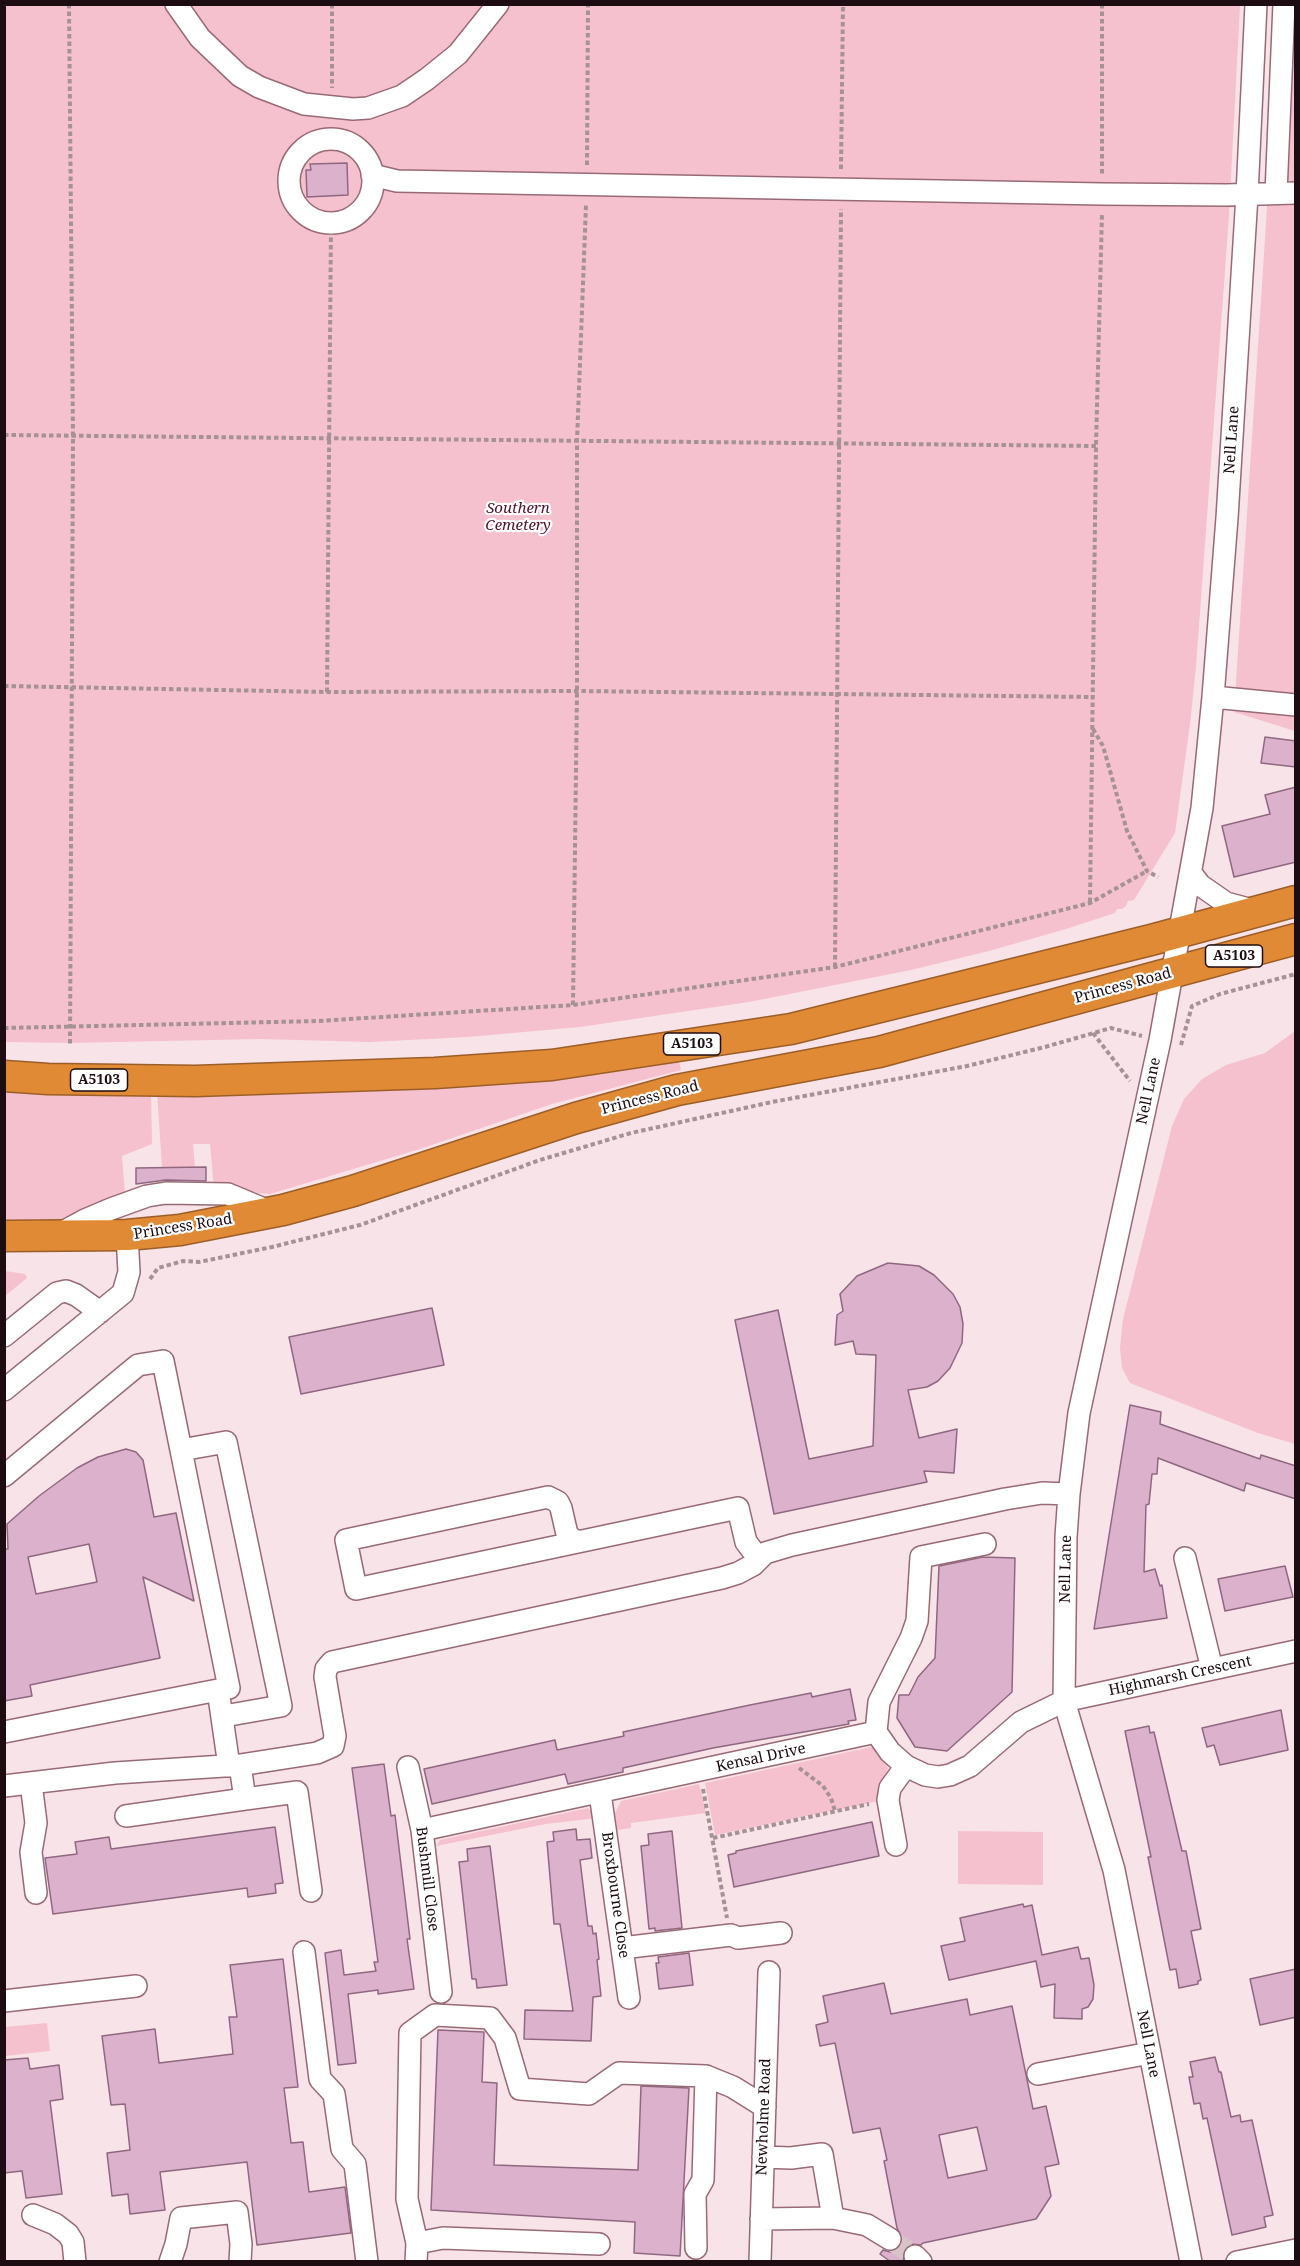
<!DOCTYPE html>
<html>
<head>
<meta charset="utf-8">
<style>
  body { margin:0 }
  #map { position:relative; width:1300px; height:2266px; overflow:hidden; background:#f8e3e8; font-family:"Noto Serif",serif }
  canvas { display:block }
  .frame { position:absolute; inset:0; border:6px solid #1d0c11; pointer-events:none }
</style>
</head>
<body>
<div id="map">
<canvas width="1300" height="2266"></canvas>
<div class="frame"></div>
</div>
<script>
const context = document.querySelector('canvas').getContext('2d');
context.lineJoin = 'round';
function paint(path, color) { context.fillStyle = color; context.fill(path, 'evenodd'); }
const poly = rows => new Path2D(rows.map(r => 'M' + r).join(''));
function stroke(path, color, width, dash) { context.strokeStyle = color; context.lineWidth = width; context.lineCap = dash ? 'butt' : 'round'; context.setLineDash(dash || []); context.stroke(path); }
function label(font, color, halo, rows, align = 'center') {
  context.font = font + ' "Noto Serif",serif'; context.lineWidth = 4.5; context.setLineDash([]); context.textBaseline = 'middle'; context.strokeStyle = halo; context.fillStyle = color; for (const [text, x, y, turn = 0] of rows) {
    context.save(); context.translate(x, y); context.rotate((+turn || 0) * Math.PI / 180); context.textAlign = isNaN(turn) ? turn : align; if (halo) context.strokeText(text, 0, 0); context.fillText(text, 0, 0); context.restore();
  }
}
paint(poly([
  [5,5,1240,5,1229,216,1196,667,1190,724,1175,833,1134,900,1128,901,1126,906,1122,909,1117,909,1115,913,1066,929,989,951,911,970,749,1002,580,1027,468,1037,369,1042,260,1039,70,1043,5,1042],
  [1278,5,1295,5,1295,731,1234,712,1267,208,1266,172],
  [1295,1031,1295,1444,1258,1433,1130,1383,1122,1368,1120,1348,1123,1319,1172,1126,1184,1099,1202,1079,1226,1065,1265,1053],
  [678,1057,681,1070,552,1104,420,1149,270,1194,214,1189,210,1144,193,1144,195,1167,162,1167,157,1092],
  [5,1091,151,1092,152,1144,122,1156,125,1195,59,1222,5,1222],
  [5,1271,25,1274,27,1278,5,1296],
  [871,1747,877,1749,884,1757,888,1768,879,1801,715,1835,705,1783],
  [699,1784,706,1813,631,1823,631,1828,617,1830,615,1813,621,1801],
  [588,1808,597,1818,546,1824,436,1846,440,1840],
  [958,1831,1043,1832,1043,1885,958,1884],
  [47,2023,50,2051,5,2056,5,2027]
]), '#f6c1ce');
const building = poly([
  [347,163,348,195,307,197,306,170,311,170,310,164,347,163],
  [1265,737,1296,741,1296,767,1261,763,1265,737],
  [1296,787,1296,862,1234,877,1222,826,1270,814,1265,795,1296,787],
  [206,1167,206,1181,166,1180,136,1184,136,1168,206,1167],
  [888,1263,919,1266,934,1275,953,1294,960,1307,963,1324,962,1343,950,1368,938,1381,927,1387,908,1390,919,1438,957,1429,954,1473,924,1471,927,1482,774,1514,735,1320,778,1310,809,1459,873,1446,876,1355,856,1354,853,1341,835,1345,837,1315,843,1311,840,1294,857,1276,888,1263],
  [432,1308,444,1365,301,1394,289,1337,432,1308],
  [1130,1405,1161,1412,1160,1424,1260,1459,1261,1455,1296,1466,1296,1499,1246,1483,1244,1491,1158,1458,1157,1474,1152,1474,1149,1504,1146,1505,1144,1572,1155,1569,1160,1586,1162,1585,1167,1618,1094,1629,1130,1405],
  [126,1449,136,1452,143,1460,154,1517,176,1513,194,1601,143,1577,160,1658,30,1685,32,1696,4,1701,4,1549,8,1549,7,1524,39,1496,77,1468,98,1457,126,1449],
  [89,1544,97,1582,36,1594,28,1557,89,1544],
  [983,1557,1015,1558,1012,1692,947,1751,915,1747,897,1718,899,1695,909,1695,918,1677,935,1658,939,1566,983,1557],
  [1285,1566,1293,1597,1225,1611,1218,1579,1285,1566],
  [850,1689,856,1720,848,1721,849,1724,713,1748,623,1768,623,1772,568,1784,565,1774,432,1804,424,1769,555,1740,557,1750,624,1736,623,1732,750,1705,811,1693,812,1697,850,1689],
  [1281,1710,1288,1750,1220,1765,1214,1745,1207,1747,1202,1728,1281,1710],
  [1149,1726,1150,1733,1154,1732,1182,1851,1186,1851,1201,1929,1191,1931,1201,1980,1198,1981,1198,1984,1179,1988,1176,1969,1170,1970,1148,1857,1151,1857,1125,1731,1149,1726],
  [384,1764,391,1816,395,1815,410,1939,407,1939,414,1989,378,1994,378,1990,348,1994,356,2063,338,2065,325,1953,341,1950,344,1975,376,1971,374,1962,378,1962,352,1768,384,1764],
  [872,1822,879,1856,734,1887,728,1855,736,1853,736,1851,872,1822],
  [275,1827,283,1883,275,1884,276,1893,248,1897,247,1888,53,1914,45,1858,77,1854,75,1842,109,1837,111,1849,275,1827],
  [576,1829,577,1840,590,1839,592,1858,580,1860,588,1926,592,1926,593,1934,596,1933,599,1959,597,1960,601,1996,593,1997,591,2041,524,2039,525,2010,573,2011,560,1924,554,1924,547,1842,554,1841,553,1832,576,1829],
  [672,1831,682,1928,655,1931,655,1928,649,1929,641,1846,649,1845,648,1834,672,1831],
  [490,1846,507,1985,477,1988,476,1979,472,1979,459,1862,468,1861,467,1849,490,1846],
  [1023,1904,1024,1907,1032,1905,1042,1955,1078,1947,1081,1959,1089,1958,1094,1985,1093,1999,1088,2007,1082,2009,1082,2019,1054,2018,1055,1984,1041,1987,1036,1961,949,1980,941,1946,965,1941,960,1918,1023,1904],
  [689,1953,693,1985,659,1989,656,1963,659,1963,658,1957,689,1953],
  [283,1959,298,2087,284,2088,291,2143,303,2142,309,2192,345,2187,351,2233,257,2245,247,2162,160,2172,165,2210,130,2214,128,2194,112,2196,107,2153,130,2150,125,2104,111,2105,102,2036,155,2029,159,2063,233,2054,229,2017,237,2017,230,1965,283,1959],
  [1296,1969,1296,2017,1260,2025,1250,1979,1296,1969],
  [884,1983,891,2014,967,1999,970,2015,1012,2006,1033,2109,1046,2106,1059,2164,1045,2167,1051,2196,1036,2219,923,2243,921,2245,911,2244,903,2252,904,2262,891,2262,880,2254,883,2250,890,2252,897,2250,901,2245,903,2239,897,2228,884,2161,887,2160,880,2128,853,2133,835,2043,820,2046,816,2025,828,2022,823,1996,884,1983],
  [977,2127,987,2170,948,2178,939,2135,977,2127],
  [438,2030,484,2032,482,2082,497,2083,494,2165,638,2170,641,2086,689,2088,680,2256,634,2253,635,2222,431,2210,438,2030],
  [1215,2057,1219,2072,1221,2072,1231,2117,1240,2115,1241,2122,1252,2120,1273,2215,1264,2217,1266,2227,1232,2235,1207,2118,1203,2119,1200,2103,1194,2104,1189,2077,1193,2077,1190,2062,1215,2057],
  [28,2058,30,2069,59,2065,63,2099,50,2101,62,2194,26,2198,22,2171,4,2173,4,2060,28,2058]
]);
paint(building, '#dcb1cc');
stroke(building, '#8f6880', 1.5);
stroke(poly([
  [890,2239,915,2256]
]), '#d7c3c8', 21, [21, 10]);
const minor = poly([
  [176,4,200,38,240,76,259,87,304,104,353,109,368,108,402,96,427,79,458,54,498,4],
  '289 181a42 42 0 1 1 84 0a42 42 0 1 1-84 0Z',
  [372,175,397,181,1102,194,1226,195,1296,193],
  [1276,193,1284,4],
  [1213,697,1296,705],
  [1191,873,1200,885,1226,903,1256,911],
  [59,1234,85,1220,111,1209,147,1196,166,1193,228,1194,271,1212],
  [4,1336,57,1293,66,1291,76,1295,100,1312],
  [4,1390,123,1293,129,1272,127,1235],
  [181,1450,229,1688,218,1690],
  [4,1476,138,1365,163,1361,181,1450,226,1442,281,1706,224,1716],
  [579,1541,573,1540,567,1534,561,1508,558,1502,548,1497,346,1540,356,1589,738,1508,746,1542,759,1559],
  [1185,1558,1212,1669],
  [4,1732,218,1690,229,1766],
  [876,1732,879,1702,911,1638,917,1621,921,1557,985,1544],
  [408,1767,422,1830,441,1992],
  [31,1783,36,1823,31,1852,36,1893],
  [4,1786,115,1773,240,1765,317,1753,333,1746,335,1736,325,1677,326,1669,332,1662,722,1578,738,1573,753,1565,765,1553,792,1545,1005,1499,1042,1493,1069,1494],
  [600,1793,629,1998],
  [245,1799,297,1792,311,1891],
  [126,1816,245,1799,240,1765],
  [422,1830,876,1732,890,1752,906,1766,925,1775,938,1777,950,1775,970,1766,1021,1722,1064,1701,1296,1651],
  [896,1845,888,1800,890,1788,906,1766],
  [622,1948,731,1935,738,1938,781,1933],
  [304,1952,320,2079,334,2094,342,2149,355,2164,367,2262],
  [4,2001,136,1986],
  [1038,2074,1150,2053],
  [33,2215,55,2224,68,2234,73,2242,75,2262],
  [833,2218,867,2225,890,2239],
  [761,2219,833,2218,822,2154,791,2158,763,2157],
  [417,2243,443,2238,599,2244],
  [696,2248,695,2194,703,2180,706,2076],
  [915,2256,921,2262],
  [170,2262,176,2244,181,2218,237,2212,241,2244,240,2262],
  [416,2262,417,2243,407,2199,410,2033,435,2015,490,2018,505,2038,520,2089,589,2094,619,2073,706,2076,733,2087,765,2107],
  [760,2262,769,1972],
  [1191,2262,1114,1870,1064,1701,1066,1537,1069,1494,1079,1413,1160,1040,1202,808,1213,697,1227,518,1247,195,1256,4],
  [1237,2262,1296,2250]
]);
const highway = poly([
  [4,1076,48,1079,195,1081,435,1073,552,1065,791,1029,1151,940,1296,901],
  [4,1236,127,1235,180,1230,283,1210,353,1191,576,1118,677,1090,879,1052,1296,939]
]);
stroke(minor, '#976a76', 24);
stroke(highway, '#9c5e28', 33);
stroke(poly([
  [69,4,73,437,70,1046],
  [332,4,332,88],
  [1102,4,1102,176],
  [587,165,588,4],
  [841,169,843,4],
  [4,435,1096,446],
  [4,686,327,692,577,691,1093,697],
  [327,692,331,223],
  [1093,729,1103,746,1127,831,1147,871,1158,877],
  [1090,902,1096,446,1102,213],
  [835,967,841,209],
  [573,1005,577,691,577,441,586,205],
  [4,1028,318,1021,573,1005,835,967,1090,903,1147,871],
  [1093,1033,1130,1081],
  [1181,1045,1192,1006,1220,994,1296,974],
  [150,1279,158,1268,183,1261,199,1262,272,1247,360,1225,540,1160,631,1133,772,1102,967,1066,1045,1047,1111,1028,1142,1036],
  [799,1768,823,1786,831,1798,835,1811],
  [703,1789,727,1918],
  [713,1838,869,1804]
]), '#a59196', 4, [4.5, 3]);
stroke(minor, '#fff', 21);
stroke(highway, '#e18a35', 30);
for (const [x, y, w] of [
  [1234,956,57],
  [692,1044,57],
  [99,1080,57]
]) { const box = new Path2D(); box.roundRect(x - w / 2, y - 11, w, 22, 4.5); context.fillStyle = '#fff'; context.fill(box); stroke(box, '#1d0c11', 1.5); }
label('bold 14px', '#1d0c11', null, [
  ["A5103",1234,956],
  ["A5103",692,1044],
  ["A5103",99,1080]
]);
label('15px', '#1d0c11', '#fff', [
  ["Nell Lane",1232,440,-86],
  ["Princess Road",1123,986,-15],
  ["Nell Lane",1149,1091,-78],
  ["Princess Road",650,1098,-14],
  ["Princess Road",183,1227,-9],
  ["Nell Lane",1066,1569,-89],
  ["Highmarsh Crescent",1180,1676,-12],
  ["Kensal Drive",761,1758,-12],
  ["Bushmill Close",427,1879,83],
  ["Broxbourne Close",615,1895,82],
  ["Nell Lane",1148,2044,79],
  ["Newholme Road",764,2117,-88]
]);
label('italic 15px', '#52102b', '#fff', [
  ["Southern",518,509],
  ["Cemetery",518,526]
]);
</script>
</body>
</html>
